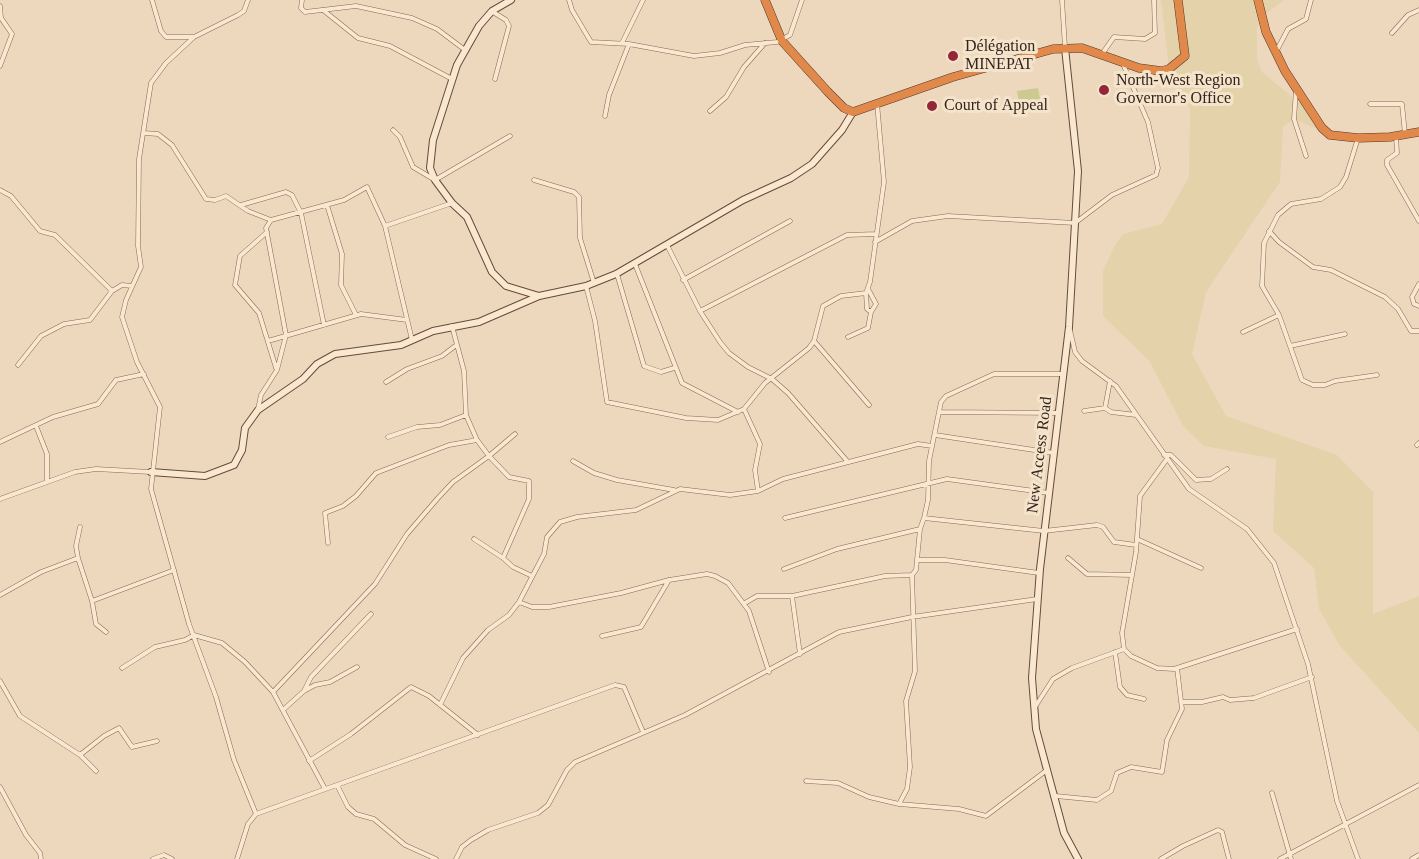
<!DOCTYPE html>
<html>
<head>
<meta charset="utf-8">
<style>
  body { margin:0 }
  canvas { display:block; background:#eed8bd }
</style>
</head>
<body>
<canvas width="1419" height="859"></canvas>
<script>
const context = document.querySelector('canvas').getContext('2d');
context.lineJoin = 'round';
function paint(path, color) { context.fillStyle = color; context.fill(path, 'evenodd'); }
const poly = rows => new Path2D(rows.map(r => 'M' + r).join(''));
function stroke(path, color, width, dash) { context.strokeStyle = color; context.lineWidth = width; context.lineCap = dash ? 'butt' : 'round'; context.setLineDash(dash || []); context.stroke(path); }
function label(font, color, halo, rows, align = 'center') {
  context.font = font + ' Georgia,serif'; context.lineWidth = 6; context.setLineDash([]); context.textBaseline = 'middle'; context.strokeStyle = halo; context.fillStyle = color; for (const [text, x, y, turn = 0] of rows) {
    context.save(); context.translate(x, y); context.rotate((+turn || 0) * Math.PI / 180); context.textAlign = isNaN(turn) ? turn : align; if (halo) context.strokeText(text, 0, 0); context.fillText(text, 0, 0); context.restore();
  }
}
paint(poly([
  [1161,0,1284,0,1262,17,1257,29,1257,60,1262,72,1330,128,1330,135,1294,119,1283,127,1280,182,1206,292,1192,354,1226,416,1337,455,1373,492,1373,614,1419,596,1419,733,1340,646,1319,609,1314,568,1273,531,1276,459,1204,446,1183,426,1150,362,1103,316,1103,271,1115,245,1123,234,1162,224,1189,177,1190,109,1169,69]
]), '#e4d2aa');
paint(poly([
  [1038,88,1042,109,1021,113,1017,91]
]), '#ccca91');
const street = poly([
  [152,0,161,31,166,37,194,37],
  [248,0,244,11,238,15,194,37,166,63,151,83,139,159,138,246,141,267,126,300,122,317,137,362,160,407,151,489,189,624,216,697,234,760,256,814],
  [302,0,301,8,305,12,356,6,412,18,437,29,465,50],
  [569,0,572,10,591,42,629,44],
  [1062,0,1065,47],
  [0,6,1,18,12,34,0,66],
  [323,10,358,38,390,46,452,79],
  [493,12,506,20,509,26,495,79],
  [1392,33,1408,15,1419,10],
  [622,43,643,0],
  [1277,50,1288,29,1306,19,1311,0],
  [1102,54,1114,37,1145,39,1155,33,1154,0],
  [1296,90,1294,119,1306,156],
  [1370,104,1402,104,1405,134],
  [710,111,726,97,744,67,765,43],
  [605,116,609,95,629,44,694,56,720,53,745,45,777,42,790,35,802,0],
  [393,130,400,137,413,167,435,180,510,136],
  [144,133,158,134,172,145,206,199,215,200,226,196,248,211,271,220],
  [1396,136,1397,153,1387,160,1387,165,1419,221],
  [1358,138,1346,177,1340,187,1321,199,1291,204,1278,215,1264,243,1262,286,1279,315,1302,380,1313,385,1325,385,1335,381,1377,375],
  [534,180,574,192,579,197,580,238,594,283],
  [0,190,11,196,40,231,55,235,112,291],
  [241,205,286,192,292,195,301,213,324,325],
  [327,205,342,254,341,285,356,315],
  [385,226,452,203],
  [1269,231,1279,242,1313,267,1331,270,1385,297,1398,309,1411,331,1419,331],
  [267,232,240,256,235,285,259,313,276,368],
  [875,242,912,221,948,216,1075,223,1112,195,1156,175,1158,168,1148,122,1123,64],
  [667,245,700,311,720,342,729,353,748,367,772,379,788,393,848,462],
  [635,264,682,383,738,412],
  [617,274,644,366,661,372,674,368],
  [683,280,790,221],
  [1419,284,1412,297,1414,304,1419,306],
  [586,286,595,321,607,402,686,418,718,420,744,409,765,383,809,348,814,341,823,306,841,296,866,293],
  [868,289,876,304,871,312,867,309,866,293,870,282,884,182,877,103],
  [700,311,847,235,876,234],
  [1070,330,1075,352,1082,361,1116,386,1189,489,1247,529,1274,563,1308,664,1337,801,1358,859],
  [1243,332,1279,315],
  [848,337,868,328,871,312],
  [268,341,361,314,407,320],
  [814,341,869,405],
  [1290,346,1345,334],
  [18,365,41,336,64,324,90,320,112,291,122,285,132,286],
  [1064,374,994,374,946,396,941,402,929,461,928,500,924,518,1044,531,1097,525,1103,527,1114,542,1136,545],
  [1110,381,1105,408,1111,412,1136,415],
  [386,382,407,369,442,356,455,346],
  [258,409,261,395,277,370,286,335,266,228,271,220,344,200,367,187,385,226,412,340],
  [744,409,760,444,755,470,758,491],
  [1084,411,1105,408],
  [939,412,1058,413],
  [36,426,47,454,47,482],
  [515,434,489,456,509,477,529,481,529,499,503,558,513,567,532,576],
  [935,435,1054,453],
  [388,437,417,427,440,425,466,415],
  [0,442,53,417,98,404,116,380,144,374],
  [1417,445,1419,443],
  [1164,455,1171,455,1196,480,1211,479,1227,469],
  [1167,459,1140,496,1136,552,1122,633,1124,649,1131,656,1157,668,1174,669,1297,629],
  [573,461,594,473,617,480,674,490],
  [0,499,75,472,96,469,150,472],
  [785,518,947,479,1049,493],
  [80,527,76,546,78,558,92,601,96,624,106,632],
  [474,539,503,558],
  [1137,539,1201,568],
  [328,543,325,513,343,506,356,496,376,473,449,445,477,440],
  [1068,558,1087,574,1132,575],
  [918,560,945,560,1039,573],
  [784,569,837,549,920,529],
  [0,595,41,572,78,558],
  [792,596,800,654],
  [92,601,174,570],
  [519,602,532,607,549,607,621,593,669,580,707,574,715,576,728,583,749,611,769,672],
  [745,603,757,596,792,596,885,576,912,575,916,570,920,529,924,518],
  [602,636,641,627,669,580],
  [1115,652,1120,687,1127,695,1144,699],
  [122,668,155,647,185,640,194,635,222,643,245,662,273,692,325,789],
  [0,681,20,716,80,755,96,771],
  [304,691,311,677,371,614],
  [273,692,375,584,407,534,438,498,453,482,489,456,477,440,466,415,464,371,452,326],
  [1181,702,1202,702,1223,697,1230,700,1254,698,1312,677],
  [440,705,463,658,488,630,509,615,519,602,544,554,547,537,560,522,577,517,636,510,680,489,730,495,758,491,783,479,918,444,932,446],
  [1035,707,1053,679,1072,668,1124,649],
  [283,710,304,691,315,685,330,682,357,667],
  [80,755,104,736,119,728,132,747,157,741],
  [309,761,351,734,411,687,429,696,478,735],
  [806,781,838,783,869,797,899,804,959,809,986,816,1047,770],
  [337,785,348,807,356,814,374,819,405,845,436,859],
  [0,787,26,835,40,853,41,859],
  [1272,793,1291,859],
  [1056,796,1097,800,1111,791,1117,773,1131,767,1162,772,1167,740,1182,709,1177,668],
  [899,804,907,789,910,767,906,701,915,671,912,575],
  [153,859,164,855,172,859],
  [237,859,248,824,256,814,615,685,624,687,643,732],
  [456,859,462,847,471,840,488,830,538,813,548,805,567,770,575,762,685,715,839,632,912,617,1037,599],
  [1161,859,1183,846,1218,830,1222,832,1229,859],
  [1280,859,1419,785],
  [1412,859,1419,855]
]);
const secondary = poly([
  [511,0,492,11,479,26,457,65,433,140,430,168,435,180,452,203,467,217,492,272,506,286,539,296],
  [1065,48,1078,171,1069,327,1040,569,1032,678,1036,729,1064,833,1078,859],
  [151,472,205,476,234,465,242,450,245,428,258,410,303,379,317,364,335,354,401,345,433,331,479,322,539,296,586,286,616,274,743,200,791,178,812,164,842,130,853,112]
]);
const highway = poly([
  [765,0,782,41,828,92,844,108,853,112,953,77,1053,49,1082,48,1139,68,1161,71,1169,69,1185,56,1178,0],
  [1258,0,1266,32,1285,71,1322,128,1330,135,1358,138,1390,137,1419,132]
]);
stroke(street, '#866856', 5);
stroke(secondary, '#674a3a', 8);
stroke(highway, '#53382b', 9);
stroke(street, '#f9e7d0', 4);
stroke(secondary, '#f9e7d0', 6);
stroke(highway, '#e0894b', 8);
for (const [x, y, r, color] of [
  [953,56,6,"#952637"],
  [1104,90,6,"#952637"],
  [932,106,6,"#952637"]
]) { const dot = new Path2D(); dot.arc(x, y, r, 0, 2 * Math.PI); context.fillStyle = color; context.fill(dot); stroke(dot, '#f5e4cc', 2); }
label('16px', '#35241b', '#f5e4cc', [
  ["Délégation",965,47],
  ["MINEPAT",965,65],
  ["North-West Region",1116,81],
  ["Governor's Office",1116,99],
  ["Court of Appeal",944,106]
], 'left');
label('16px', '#35241b', '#f5e4cc', [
  ["New Access Road",1040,455,-83]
]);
</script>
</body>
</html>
